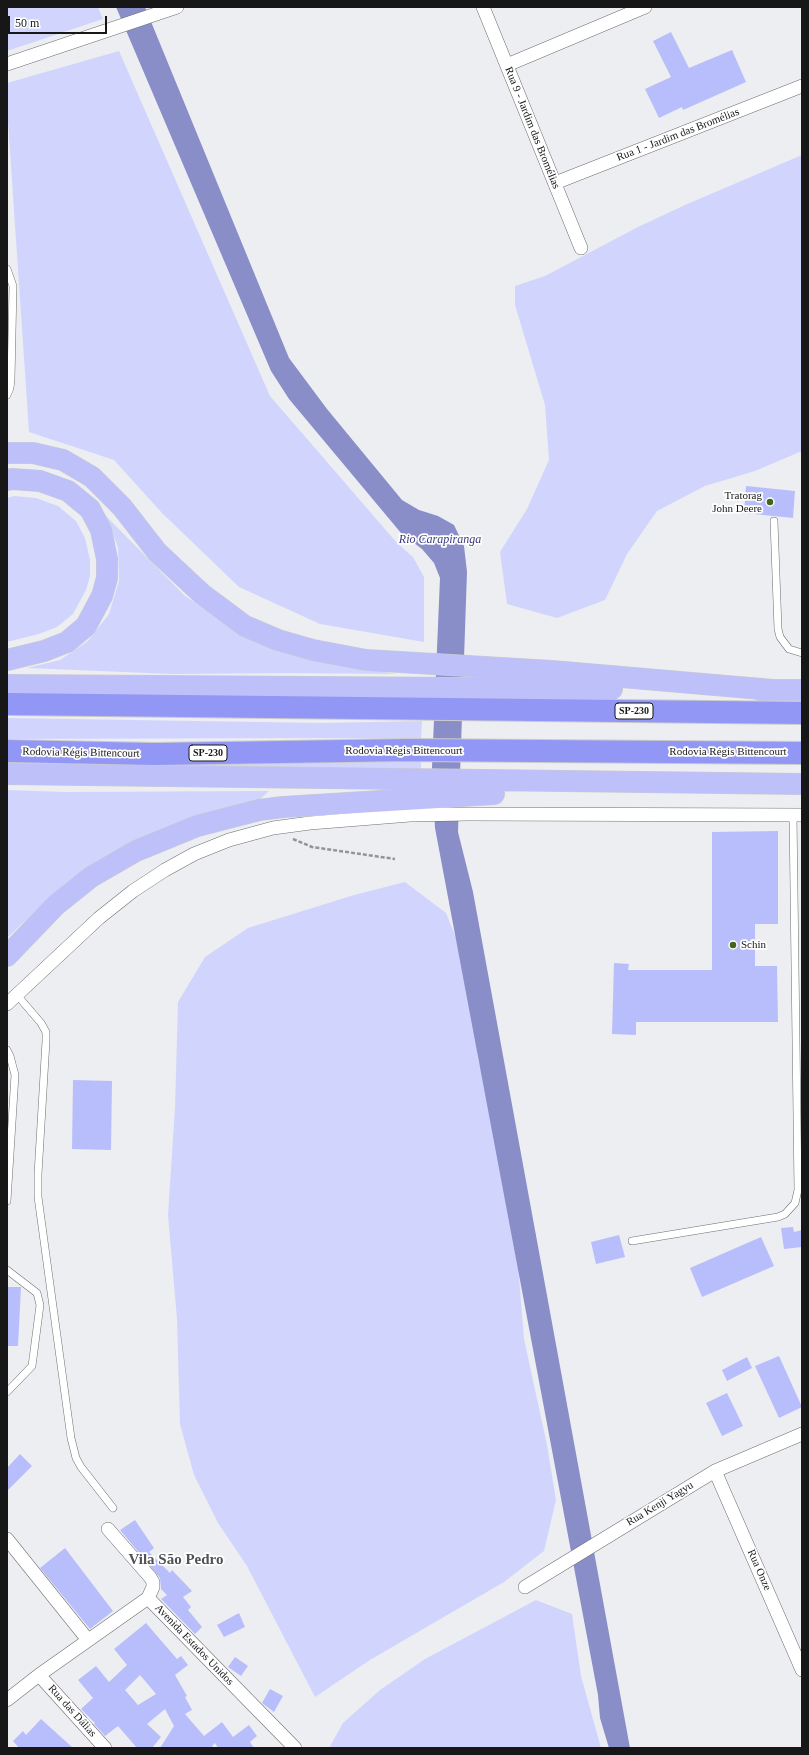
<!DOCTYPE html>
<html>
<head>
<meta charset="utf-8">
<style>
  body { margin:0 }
  #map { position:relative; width:809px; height:1755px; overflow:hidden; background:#edeef1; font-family:"Times New Roman",serif }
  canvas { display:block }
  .frame { position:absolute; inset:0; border:8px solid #171718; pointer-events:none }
  .scale { position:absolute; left:8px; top:16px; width:99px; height:18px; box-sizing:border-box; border:2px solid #171718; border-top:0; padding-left:5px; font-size:12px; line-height:14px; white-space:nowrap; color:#171718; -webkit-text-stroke:3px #fff; paint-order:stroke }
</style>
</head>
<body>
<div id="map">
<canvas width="809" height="1755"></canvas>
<div class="frame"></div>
<div class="scale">50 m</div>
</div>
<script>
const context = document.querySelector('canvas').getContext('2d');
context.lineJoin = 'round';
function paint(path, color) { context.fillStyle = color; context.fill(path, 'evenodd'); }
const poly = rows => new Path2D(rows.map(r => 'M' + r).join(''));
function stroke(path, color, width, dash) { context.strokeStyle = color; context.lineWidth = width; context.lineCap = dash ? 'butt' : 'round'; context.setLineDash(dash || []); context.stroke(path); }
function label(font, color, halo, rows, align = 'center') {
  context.font = font + ' "Times New Roman",serif'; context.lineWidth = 3.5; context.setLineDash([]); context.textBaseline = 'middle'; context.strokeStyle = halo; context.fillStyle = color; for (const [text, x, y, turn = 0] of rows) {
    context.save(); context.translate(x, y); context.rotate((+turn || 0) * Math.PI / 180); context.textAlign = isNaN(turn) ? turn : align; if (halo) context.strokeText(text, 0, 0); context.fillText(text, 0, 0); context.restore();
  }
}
paint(poly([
  [7,7,98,7,103,19,7,51],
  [119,51,270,396,397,543,413,557,424,577,424,642,320,624,239,587,162,513,114,460,29,432,7,107,7,83],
  [802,155,802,451,755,471,705,486,657,511,627,554,605,600,557,618,507,604,500,552,527,509,549,460,545,405,515,305,515,286,545,276,638,227,685,205],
  [14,496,36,498,58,506,76,521,85,538,90,560,90,576,86,590,73,614,57,627,39,634,7,642,7,498],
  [105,515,184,595,227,625,319,660,396,674,291,673,172,674,27,668,60,660,88,641,109,614,119,581,118,547],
  [7,718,322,723,422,721,421,739,321,738,7,739],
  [7,757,421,761,421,773,7,769],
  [7,790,65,792,269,791,258,801,40,907,7,938],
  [405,882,446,913,465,960,473,1009,478,1060,493,1110,518,1264,524,1339,547,1445,556,1500,544,1551,504,1582,370,1660,315,1697,247,1566,218,1523,194,1475,180,1424,177,1319,168,1215,175,1108,178,1002,205,957,248,928,354,895],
  [536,1600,572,1614,581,1676,601,1748,329,1748,343,1723,380,1690,425,1659]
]), '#d1d5fe');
paint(poly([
  [116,7,145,7,289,358,327,409,402,500,419,510,438,516,454,525,464,546,467,572,458,832,473,892,630,1748,609,1748,600,1718,598,1695,435,828,432,767,440,578,434,563,422,549,401,533,289,399,271,371]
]), '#898ec8');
paint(poly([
  [671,32,689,68,732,50,746,82,683,110,682,107,659,118,645,89,671,77,653,41],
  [746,486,795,491,793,518,744,513],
  [778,831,778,924,755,924,755,966,777,966,778,1022,636,1022,636,1035,612,1034,614,963,629,964,628,970,712,970,712,832],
  [73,1080,112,1081,111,1150,72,1149],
  [793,1227,794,1232,802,1230,802,1247,784,1249,781,1228],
  [619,1235,625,1257,596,1264,591,1242],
  [761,1237,774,1266,702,1297,690,1268],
  [7,1287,21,1287,18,1346,7,1346],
  [779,1356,802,1407,779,1418,755,1366],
  [747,1357,752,1368,727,1381,722,1370],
  [727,1393,743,1426,722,1436,706,1403],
  [20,1454,32,1466,7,1491,7,1468],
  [135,1520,154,1548,149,1552,170,1573,172,1570,192,1591,183,1597,191,1607,188,1610,202,1627,195,1634,161,1599,167,1595,161,1589,160,1578,120,1530],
  [65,1548,113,1611,90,1629,40,1568],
  [239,1613,245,1627,224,1637,217,1625],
  [146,1623,177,1659,181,1656,188,1665,175,1675,187,1696,185,1697,192,1710,185,1714,204,1736,222,1722,233,1737,249,1725,257,1736,250,1742,254,1748,218,1748,215,1743,212,1746,214,1748,160,1748,174,1726,165,1709,147,1724,161,1737,152,1748,137,1748,118,1726,105,1736,94,1724,95,1723,81,1709,93,1698,78,1680,96,1666,109,1682,127,1665,114,1649],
  [140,1675,156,1694,138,1705,125,1690],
  [235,1657,248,1666,241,1676,228,1667],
  [270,1689,283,1696,274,1712,262,1703],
  [41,1719,73,1748,19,1748,13,1741,23,1731,26,1735]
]), '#b8befb');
const service = poly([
  [7,269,13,286,11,379,10,388,7,395],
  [774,521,778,629,780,637,789,649,802,653],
  [17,995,41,1023,46,1032,46,1041,38,1174,38,1197,71,1438,76,1458,81,1467,113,1508],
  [7,1050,10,1056,15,1075,7,1201],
  [632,1241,778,1217,785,1214,795,1203,798,1190,793,815],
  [7,1270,37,1293,40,1305,32,1366,7,1392]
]);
const minor = poly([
  [483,7,581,248],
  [7,64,177,7],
  [507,65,645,7],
  [555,183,802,86],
  [7,1004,99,918,133,891,165,870,194,854,229,840,273,828,310,823,410,815,468,814,802,815],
  [715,1471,802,1670],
  [108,1529,150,1577,153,1582,153,1587,148,1598],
  [7,1539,88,1640],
  [525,1587,715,1471,802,1434],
  [39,1675,105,1748],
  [7,1700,39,1675,148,1598,295,1748]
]);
const primary = poly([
  [7,453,33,453,63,460,92,477,122,507,157,552,202,594,245,626,278,640,313,650,366,660,552,671,773,690],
  [7,480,12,479,40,481,68,491,90,509,101,530,107,559,107,578,102,596,86,626,67,642,44,651,7,660],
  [7,685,612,689],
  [760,690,802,690],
  [7,774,802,784],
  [7,956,56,905,91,877,136,851,197,826,259,810,283,807,494,794]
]);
const motorway = poly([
  [7,704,802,713],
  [7,751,154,754,409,750,802,753]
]);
stroke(service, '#6d6e71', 8);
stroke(minor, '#6d6e71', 14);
stroke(primary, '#ccc', 22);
stroke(motorway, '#ccc', 24);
stroke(poly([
  [293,839,312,847,395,859]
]), '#939496', 2.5, [4, 2]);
stroke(service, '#fff', 7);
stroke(minor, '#fff', 13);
stroke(primary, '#bec1f9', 21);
stroke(motorway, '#9297f5', 22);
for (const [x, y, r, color] of [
  [770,502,4,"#436419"],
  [733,945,4,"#436419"]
]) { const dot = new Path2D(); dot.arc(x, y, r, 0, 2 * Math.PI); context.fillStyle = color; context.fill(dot); stroke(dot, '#fff', 1.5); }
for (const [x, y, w] of [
  [634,711,38],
  [208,753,38]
]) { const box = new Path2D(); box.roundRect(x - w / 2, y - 8, w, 16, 3); context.fillStyle = '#fff'; context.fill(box); stroke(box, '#171718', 1); }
label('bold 10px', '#171718', null, [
  ["SP-230",634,711],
  ["SP-230",208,753]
]);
label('11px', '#171718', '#fff', [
  ["Rua 9 - Jardim das Bromélias",532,128,68],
  ["Rua 1 - Jardim das Bromélias",678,135,-21],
  ["Rodovia Régis Bittencourt",404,751],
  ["Rodovia Régis Bittencourt",728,752],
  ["Rodovia Régis Bittencourt",81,753,1],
  ["Rua Kenji Yagyu",660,1504,-31],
  ["Rua Onze",759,1570,66],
  ["Avenida Estados Unidos",194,1645,46],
  ["Rua das Dálias",72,1711,48]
]);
label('11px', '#171718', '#fff', [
  ["Tratorag",762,496],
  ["John Deere",762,509],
  ["Schin",741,945,"left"]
], 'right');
label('italic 12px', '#3a3980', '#fff', [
  ["Rio Carapiranga",440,540]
]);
label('bold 15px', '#505154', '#fff', [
  ["Vila São Pedro",176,1560]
]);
</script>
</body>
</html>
